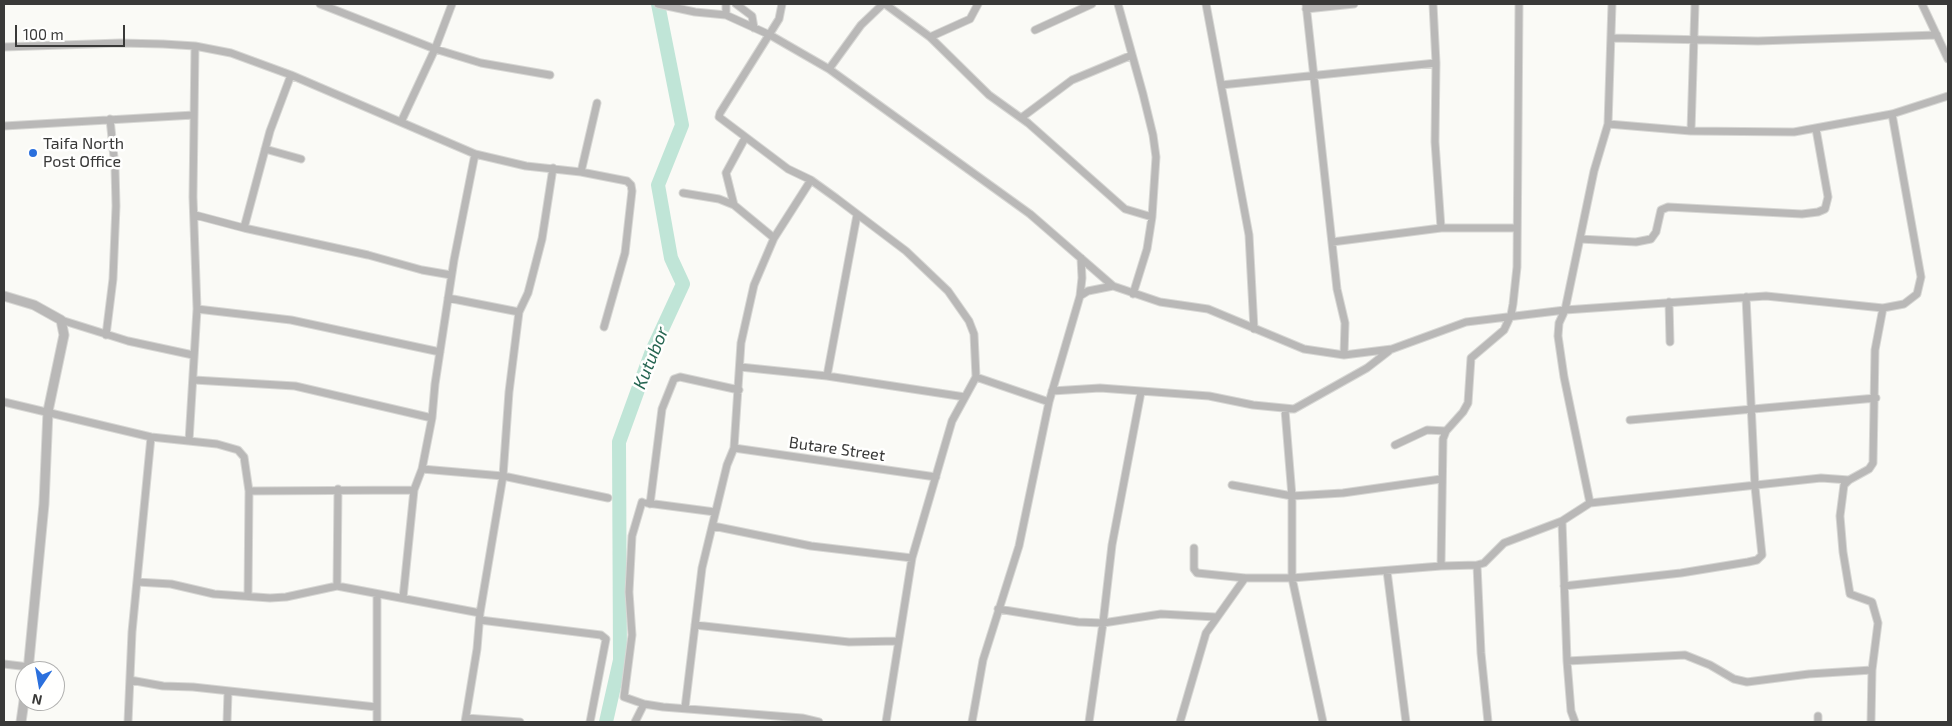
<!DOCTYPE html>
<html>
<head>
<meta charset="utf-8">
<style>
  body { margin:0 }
  #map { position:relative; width:1952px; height:726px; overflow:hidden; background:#fafaf6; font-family:"Exo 2",sans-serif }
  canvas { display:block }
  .frame { position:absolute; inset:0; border:5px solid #393938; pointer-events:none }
  .north { position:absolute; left:15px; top:661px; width:50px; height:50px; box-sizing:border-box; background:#fffffe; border:1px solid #b0b0af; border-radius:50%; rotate:192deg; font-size:14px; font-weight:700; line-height:20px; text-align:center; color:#393938 }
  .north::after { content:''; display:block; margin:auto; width:18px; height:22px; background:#2b70dd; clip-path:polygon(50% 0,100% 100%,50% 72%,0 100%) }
  .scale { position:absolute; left:15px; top:25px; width:110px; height:22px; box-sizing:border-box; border:2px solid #393938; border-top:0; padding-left:6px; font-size:15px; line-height:18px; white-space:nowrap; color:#393938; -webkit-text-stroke:4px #fffffe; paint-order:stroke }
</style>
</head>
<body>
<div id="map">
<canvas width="1952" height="726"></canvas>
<div class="frame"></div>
<div class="north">N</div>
<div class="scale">100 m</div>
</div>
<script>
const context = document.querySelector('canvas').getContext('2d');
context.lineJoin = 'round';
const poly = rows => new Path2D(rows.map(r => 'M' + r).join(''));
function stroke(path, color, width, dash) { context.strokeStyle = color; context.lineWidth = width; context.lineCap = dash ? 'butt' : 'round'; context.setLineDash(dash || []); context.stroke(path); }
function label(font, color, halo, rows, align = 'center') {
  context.font = font + ' "Exo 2",sans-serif'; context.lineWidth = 5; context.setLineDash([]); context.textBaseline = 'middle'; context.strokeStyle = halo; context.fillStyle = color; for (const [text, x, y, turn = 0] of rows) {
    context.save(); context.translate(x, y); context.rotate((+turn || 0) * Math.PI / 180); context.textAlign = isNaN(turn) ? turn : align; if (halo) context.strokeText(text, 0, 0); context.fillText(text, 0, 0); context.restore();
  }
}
stroke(poly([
  [606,722,620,660,619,442,652,351,683,284,671,258,658,185,682,125,658,4]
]), '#c0e5d7', 14);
const minor = poly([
  [320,4,435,49,481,63,550,75],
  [658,4,695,12,726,15,770,35,829,69,1030,214,1113,286,1160,302,1208,309,1304,349,1344,355,1392,349,1466,322,1565,310,1766,296,1883,308,1904,304,1917,294,1921,277,1892,114],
  [736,4,752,16,754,28],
  [782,4,779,19,720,113,719,117,788,169,811,180,836,198,906,251,948,291,969,321,974,334,976,377,952,421,912,558,886,722],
  [885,4,930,37,989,95,1028,123,1125,209,1152,217],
  [1118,4,1143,94,1153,135,1156,157,1152,217,1147,249,1133,294],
  [1206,4,1249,235,1254,329],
  [1306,4,1337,289,1345,323,1344,355],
  [1433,4,1436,63,1435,142,1441,228],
  [1922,4,1948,59],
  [1306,9,1354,4],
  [726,15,726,4],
  [1035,30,1092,4],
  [930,37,970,19,978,4],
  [1611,38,1758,41,1937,35],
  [4,47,120,43,163,44,195,46,231,53,291,75,475,154,526,166,581,172,627,181,631,185,632,191,625,253,604,327],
  [829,69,861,25,883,4],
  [1221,85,1436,63],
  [1021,118,1072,80,1132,55],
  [401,122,435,49,452,4],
  [1608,124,1691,131,1794,132,1892,114,1948,96],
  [4,126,194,115],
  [1691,131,1695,4],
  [265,149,301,159],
  [581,172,597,103],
  [683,193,719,199,734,205,774,238],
  [734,205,726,173,745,138],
  [195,215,244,228,368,255,422,270,451,275],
  [244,228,270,131,291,75],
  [1580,239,1636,242,1651,239,1656,232,1661,210,1668,207,1802,214,1818,212,1825,209,1828,197,1816,129],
  [1332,242,1441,228,1517,228],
  [1080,296,1088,291,1113,286],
  [448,298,519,312],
  [1669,302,1670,342],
  [197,309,291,320,440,352],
  [61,320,128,341,193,355],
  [106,335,113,279,116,206,115,167,110,119],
  [740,367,827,376,965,397],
  [827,376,857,215],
  [976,377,1049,402],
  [194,380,295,386,432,418],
  [1052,391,1100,388,1209,396,1253,405,1294,409,1367,368,1389,351],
  [4,402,151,437,217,444,238,450,244,457,249,491,248,596],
  [1285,410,1292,496,1292,578,1323,722],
  [1630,420,1876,398],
  [189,441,197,309,193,197,195,46],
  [1395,445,1427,430,1446,431],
  [734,448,936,477],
  [422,469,503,476,608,498],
  [1232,485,1292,496,1343,493,1441,479],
  [249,491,414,490],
  [642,502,632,536,629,592,632,635,624,697,644,704,663,707,802,718,819,722],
  [647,503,715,512],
  [1590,503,1564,377,1558,336,1559,323,1565,310,1594,171,1608,124,1612,4],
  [650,504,662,409,674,379,680,377,739,390],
  [1562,521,1567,661,1571,711,1575,722],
  [713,526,811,546,912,558],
  [1194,548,1194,569,1197,573,1245,578,1292,578,1441,566,1477,565,1484,563,1504,543,1562,521,1590,503,1821,478,1849,480],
  [1477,565,1481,653,1488,722],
  [1441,566,1443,439,1446,431,1463,412,1468,403,1471,358,1504,330,1511,315,1513,304,1517,267,1519,4],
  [1387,571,1406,722],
  [137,582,171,584,214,594,270,598,286,597,337,586,480,613],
  [337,586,338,489],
  [1564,586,1681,573,1748,562,1757,560,1762,555,1755,487,1746,297],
  [403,598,414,490,422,469,432,418,435,384,454,260,475,154],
  [998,609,1078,622,1103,623,1161,614,1216,617],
  [480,620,601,635,606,639,590,722],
  [695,625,849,642,898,641],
  [1567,661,1685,655,1710,665,1734,679,1747,682,1809,674,1872,670],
  [4,664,29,667],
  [130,680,163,686,193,687,376,707],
  [685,708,702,568,727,465,734,448,741,343,754,285,774,238,811,180],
  [466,718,520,722],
  [128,722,132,632,151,437],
  [227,722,228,692],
  [377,722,377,594],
  [465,722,477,649,480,613,503,476,509,392,519,312,528,293,542,239,553,168],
  [635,722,644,704],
  [972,722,983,660,1019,546,1049,402,1080,296,1082,278,1081,258],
  [1089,722,1103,623,1112,545,1141,392],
  [1180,722,1206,633,1245,578],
  [1818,722,1818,716],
  [1871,722,1872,670,1878,623,1872,602,1850,594,1843,552,1840,516,1844,485,1849,480,1869,469,1873,463,1875,350,1883,308]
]);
const tertiary = poly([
  [4,296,34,305,61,320,64,335,48,411,44,504,28,671],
  [21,722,25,694]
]);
stroke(minor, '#d7d7d4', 9);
stroke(tertiary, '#d7d7d4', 11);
stroke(minor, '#b9b8b7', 7);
stroke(tertiary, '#b9b8b7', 9);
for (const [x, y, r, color] of [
  [33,153,5,"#2b70dd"]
]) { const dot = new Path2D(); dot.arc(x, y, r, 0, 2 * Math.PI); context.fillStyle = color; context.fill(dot); stroke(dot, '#fffffe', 2); }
label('16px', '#393938', '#fffffe', [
  ["Taifa North",43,144],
  ["Post Office",43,162]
], 'left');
label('16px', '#393938', '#fffffe', [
  ["Butare Street",837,449,8]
]);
label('italic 18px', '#256551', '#fffffe', [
  ["Kutubor",651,358,-68]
]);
</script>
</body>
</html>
